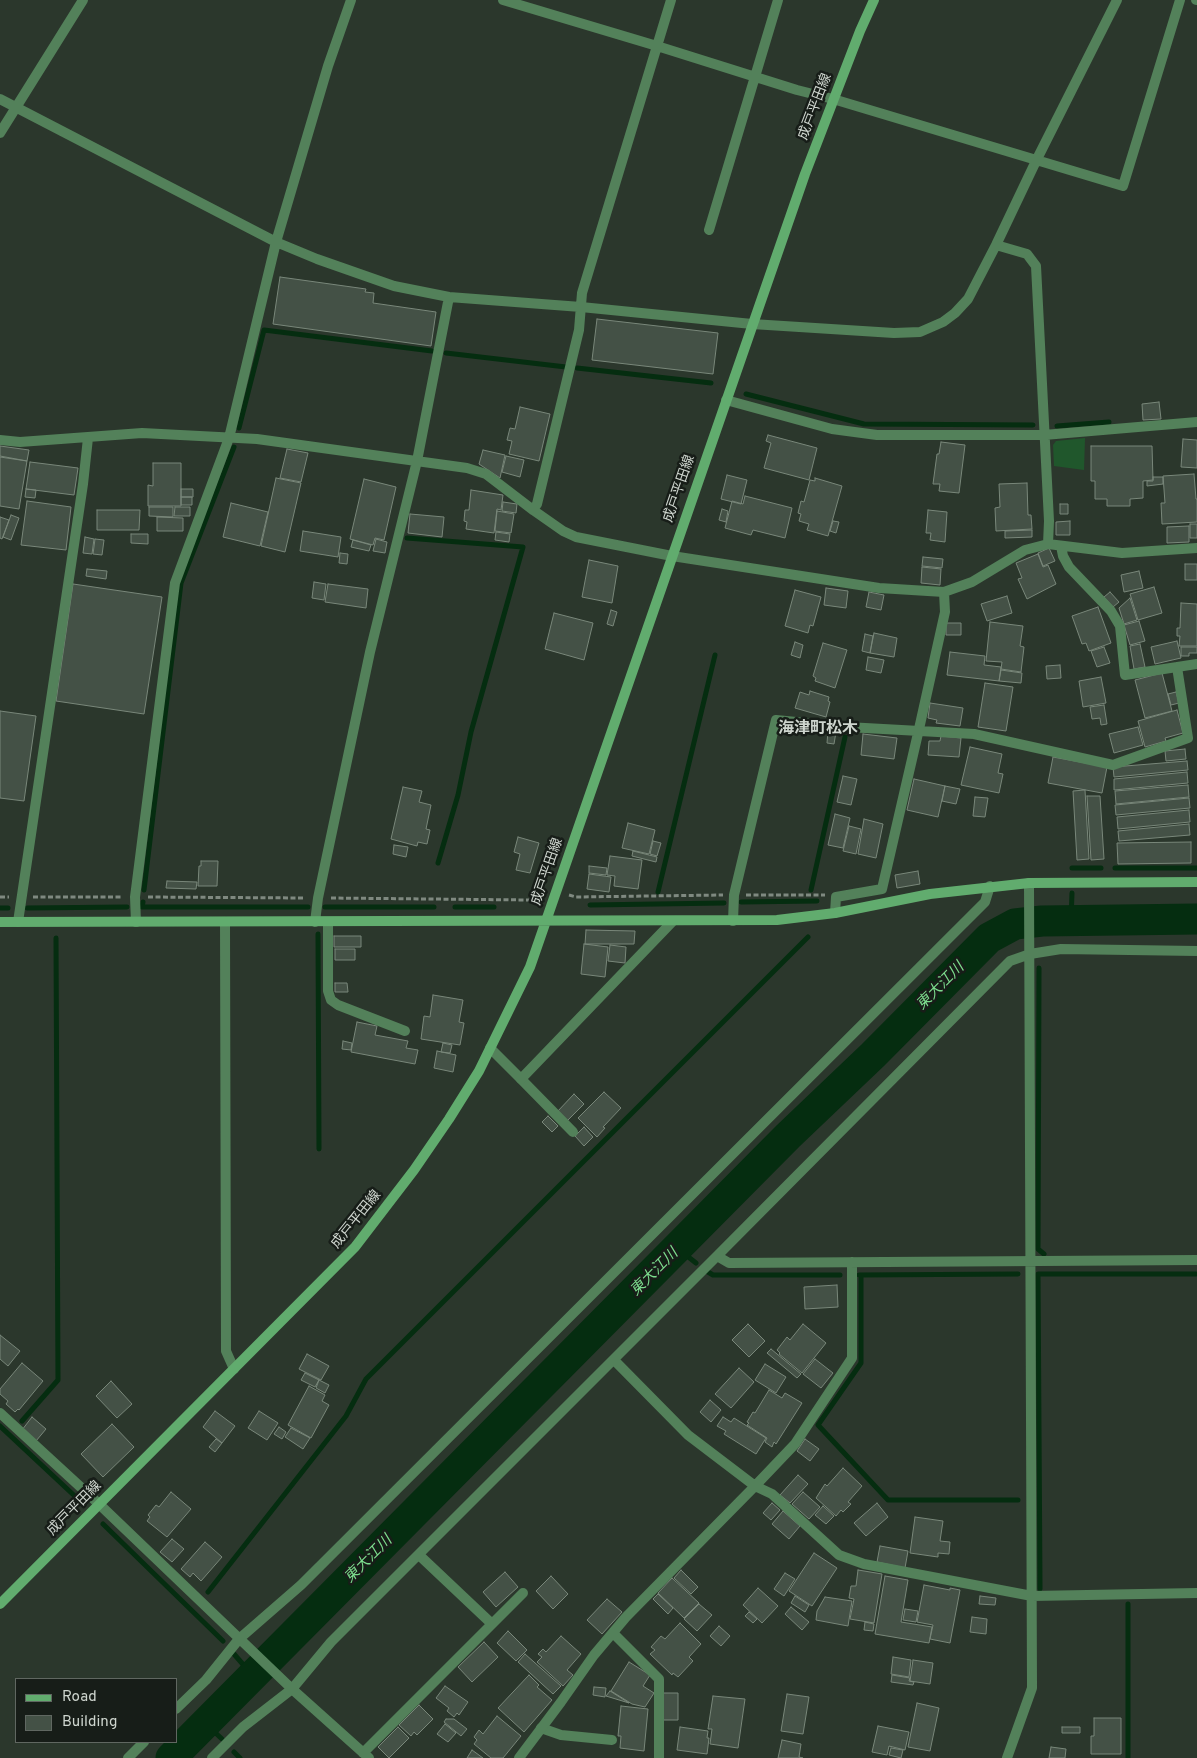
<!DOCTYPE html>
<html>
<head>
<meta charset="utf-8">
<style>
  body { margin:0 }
  #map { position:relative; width:1197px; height:1758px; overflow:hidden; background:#2b372c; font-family:Overpass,sans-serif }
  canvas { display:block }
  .legend { position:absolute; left:15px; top:1678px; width:162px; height:65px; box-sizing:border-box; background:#171d18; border:1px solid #606761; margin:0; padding:6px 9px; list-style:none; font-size:15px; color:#ced5ce }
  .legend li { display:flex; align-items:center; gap:10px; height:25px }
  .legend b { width:25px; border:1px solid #606761 }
</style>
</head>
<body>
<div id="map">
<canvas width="1197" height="1758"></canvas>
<ul class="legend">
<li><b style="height:6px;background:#61ac6e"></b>Road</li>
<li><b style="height:14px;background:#445146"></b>Building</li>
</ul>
</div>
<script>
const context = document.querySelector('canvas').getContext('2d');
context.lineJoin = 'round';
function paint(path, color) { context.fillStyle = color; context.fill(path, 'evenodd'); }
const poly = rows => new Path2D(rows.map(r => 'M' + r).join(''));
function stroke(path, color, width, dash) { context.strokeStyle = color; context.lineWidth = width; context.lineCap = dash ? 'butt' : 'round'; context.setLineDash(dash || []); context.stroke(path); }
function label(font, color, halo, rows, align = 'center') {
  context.font = font + ' Overpass,"Noto Sans JP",sans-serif'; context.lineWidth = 5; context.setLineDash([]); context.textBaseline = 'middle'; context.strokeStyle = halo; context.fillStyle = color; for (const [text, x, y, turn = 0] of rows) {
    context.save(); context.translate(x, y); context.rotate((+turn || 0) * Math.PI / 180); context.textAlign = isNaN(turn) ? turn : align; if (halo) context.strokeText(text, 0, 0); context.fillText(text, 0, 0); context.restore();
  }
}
paint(poly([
  [1085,438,1084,470,1054,466,1053,445,1056,441]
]), '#20572c');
stroke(poly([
  [446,353,566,367],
  [577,368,711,383],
  [746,394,864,424,1033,425],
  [1057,426,1109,422],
  [239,428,264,330,432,351],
  [407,538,523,547,471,732,458,795,438,863],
  [1072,868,1101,868],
  [1115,868,1197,868],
  [144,890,181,583,234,447],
  [811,890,845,737],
  [658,892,715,655],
  [143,902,142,907,308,907],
  [741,902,817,901],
  [590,905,724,903],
  [325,907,434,907],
  [455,907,494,907],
  [0,908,8,908],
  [27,908,127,907],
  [1071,920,1072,893],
  [318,934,319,1149],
  [1039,968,1038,1249,1044,1254],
  [677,1248,696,1263],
  [708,1272,713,1275,840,1275],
  [859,1275,1018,1274],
  [861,1275,861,1363,818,1425,888,1500,1018,1500],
  [22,1421,58,1380,56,938],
  [0,1426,79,1500],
  [103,1524,223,1641],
  [1040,1589,1038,1274,1196,1274],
  [208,1592,346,1416,366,1379,808,937],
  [1128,1604,1128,1758],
  [234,1654,253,1676],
  [206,1724,222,1739],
  [234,1752,240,1758]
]), '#052d10', 5);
stroke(poly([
  [171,1758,788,1136,873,1055,989,938,1015,924,1042,921,1197,919]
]), '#052d10', 31);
const building = poly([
  [280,277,366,289,365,292,374,293,373,303,436,312,431,346,273,324,280,277],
  [597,319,718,333,713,374,592,360,597,319],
  [1159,402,1161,419,1143,420,1142,404,1159,402],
  [520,407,550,414,539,461,509,454,512,441,507,440,510,428,515,429,520,407],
  [768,435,817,448,809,480,764,468,771,443,766,441,768,435],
  [1183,439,1197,440,1197,468,1181,467,1183,439],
  [941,442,965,445,959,493,939,491,940,484,933,484,937,454,939,454,941,442],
  [0,446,29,450,27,461,0,456,0,446],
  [1091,446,1152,446,1153,480,1143,481,1143,498,1130,499,1130,506,1107,506,1107,499,1095,499,1095,481,1091,481,1091,446],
  [287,449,308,453,301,482,280,478,287,449],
  [483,450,505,455,500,478,479,464,483,450],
  [506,456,524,460,520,477,502,472,506,456],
  [0,457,27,461,19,509,0,506,0,457],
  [30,462,78,468,74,495,26,489,30,462],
  [153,463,181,463,181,506,148,506,148,485,153,486,153,463],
  [1194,474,1196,499,1197,499,1197,522,1162,524,1161,503,1165,503,1163,476,1194,474],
  [727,475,747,480,741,504,721,499,727,475],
  [1153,477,1163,477,1163,484,1147,486,1147,481,1153,481,1153,477],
  [276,478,301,483,285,552,261,546,276,478],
  [815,478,842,486,828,536,807,530,809,524,799,521,801,514,798,513,801,501,804,502,810,480,815,481,815,478],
  [364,479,396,487,384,540,375,538,373,545,350,539,364,479],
  [1027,483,1028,515,1031,515,1032,529,996,531,995,508,1000,507,999,484,1027,483],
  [26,489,36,490,35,498,25,497,26,489],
  [181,489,193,489,193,497,181,497,181,489],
  [471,490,503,495,501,510,497,509,494,533,466,529,467,522,464,521,465,510,469,510,471,490],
  [745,496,792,508,785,538,753,530,751,535,725,528,732,501,743,504,745,496],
  [181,497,192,497,192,505,181,505,181,497],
  [27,501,71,507,66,550,21,545,27,501],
  [503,502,517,504,516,513,502,511,503,502],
  [231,503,268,512,260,546,223,537,231,503],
  [1060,504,1068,504,1068,514,1060,514,1060,504],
  [149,507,173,507,173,517,149,516,149,507],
  [175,507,190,507,190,516,174,516,175,507],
  [722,509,728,511,726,522,719,520,722,509],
  [97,510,140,510,139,530,97,530,97,510],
  [928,510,947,512,945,542,930,540,931,533,926,533,928,510],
  [497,511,514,514,511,533,495,531,497,511],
  [410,514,444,517,442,537,408,533,410,514],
  [11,515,19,518,11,540,3,537,11,515],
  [0,517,9,520,2,539,0,538,0,517],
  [157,517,183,518,183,531,157,531,157,517],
  [833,521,839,522,836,533,830,531,833,521],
  [1070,521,1070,535,1056,535,1056,522,1070,521],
  [1190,524,1197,524,1197,538,1190,538,1190,524],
  [1189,526,1189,542,1167,543,1167,527,1189,526],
  [1032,530,1032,537,1005,538,1005,531,1032,530],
  [303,531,341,537,338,557,300,551,303,531],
  [496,532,510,534,509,542,495,540,496,532],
  [131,534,148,534,148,544,131,543,131,534],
  [85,537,94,539,92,554,83,553,85,537],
  [95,539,104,540,102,555,93,554,95,539],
  [376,539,387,542,385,553,373,551,376,539],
  [353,540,371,545,369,551,351,547,353,540],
  [1049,548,1055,561,1043,566,1038,553,1049,548],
  [340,553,348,554,347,564,339,563,340,553],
  [1038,554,1043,567,1048,565,1056,584,1027,599,1018,579,1022,578,1016,563,1038,554],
  [923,557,943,559,942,568,922,566,923,557],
  [589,560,618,566,612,603,582,597,589,560],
  [1185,564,1197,564,1197,580,1185,580,1185,564],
  [922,567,941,569,940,585,921,583,922,567],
  [87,569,107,571,106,579,86,576,87,569],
  [1139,571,1143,588,1124,592,1121,575,1139,571],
  [314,582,326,584,324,600,312,598,314,582],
  [73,584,162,597,144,714,56,701,73,584],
  [328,584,368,589,366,608,325,602,328,584],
  [1154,587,1162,613,1138,620,1130,594,1154,587],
  [826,588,848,591,846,608,824,605,826,588],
  [795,590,821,597,813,626,810,625,808,633,785,626,795,590],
  [869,592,884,595,881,610,866,607,869,592],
  [1110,592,1119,602,1113,607,1104,597,1110,592],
  [1007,596,1012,613,987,621,981,604,1007,596],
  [1130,598,1137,620,1124,624,1119,608,1130,598],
  [1181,603,1197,604,1197,646,1179,646,1180,636,1177,636,1177,628,1180,628,1181,603],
  [1098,607,1111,643,1089,651,1086,643,1082,644,1072,616,1098,607],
  [611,610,617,612,613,626,607,624,611,610],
  [554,613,593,623,584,660,545,649,554,613],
  [1139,621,1145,641,1130,645,1124,625,1139,621],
  [990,622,1023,626,1020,646,1024,647,1021,672,1001,669,1002,662,986,661,990,622],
  [946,623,961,623,961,635,946,635,946,623],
  [874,633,897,638,894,657,870,653,874,633],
  [865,634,873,636,870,653,862,651,865,634],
  [1177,641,1181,658,1155,664,1151,647,1177,641],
  [795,642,803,645,800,658,791,655,795,642],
  [823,643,847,650,835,688,815,681,816,678,813,676,823,643],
  [1140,644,1145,667,1134,669,1130,646,1140,644],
  [1104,647,1110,663,1097,667,1091,651,1104,647],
  [1181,647,1197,647,1197,653,1189,653,1189,656,1181,656,1181,647],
  [950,652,985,656,984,665,1001,667,999,681,947,675,950,652],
  [868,657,884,660,881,673,866,670,868,657],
  [1060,665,1061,678,1047,679,1046,666,1060,665],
  [1001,670,1022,673,1021,683,999,681,1001,670],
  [1162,673,1172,711,1145,718,1135,680,1162,673],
  [1101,677,1106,703,1083,707,1079,681,1101,677],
  [985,683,1013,687,1006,731,978,727,985,683],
  [810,691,829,697,828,701,830,702,826,717,795,708,800,692,809,695,810,691],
  [1176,692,1179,703,1171,705,1168,694,1176,692],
  [930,703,963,708,960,726,936,723,937,720,928,718,930,703],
  [1104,705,1107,724,1101,725,1100,718,1092,719,1090,707,1104,705],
  [1177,710,1183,733,1165,738,1166,741,1145,747,1138,721,1177,710],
  [0,711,36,716,24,801,0,798,0,711],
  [1138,727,1143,745,1114,753,1109,734,1138,727],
  [828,731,836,732,834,744,827,743,828,731],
  [863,734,897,738,894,759,861,755,863,734],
  [941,736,961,738,959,757,928,755,929,741,940,741,941,736],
  [970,747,1002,754,998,773,1003,774,999,793,961,785,970,747],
  [1185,749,1186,759,1166,761,1165,751,1185,749],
  [1053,757,1107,767,1102,793,1048,783,1053,757],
  [1187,761,1188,770,1114,777,1113,767,1187,761],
  [1187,772,1188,783,1114,790,1114,779,1187,772],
  [843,776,857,779,851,805,837,802,843,776],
  [914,779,945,786,938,817,907,810,914,779],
  [1188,785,1189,797,1116,804,1115,791,1188,785],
  [945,786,960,789,956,804,942,801,945,786],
  [403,787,422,791,419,802,431,805,426,829,430,830,427,844,418,842,417,846,391,839,403,787],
  [1085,790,1089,859,1077,860,1073,791,1085,790],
  [1087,796,1100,796,1104,859,1091,860,1087,796],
  [975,797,988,798,985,817,973,816,975,797],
  [1189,798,1190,808,1116,815,1115,805,1189,798],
  [1189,810,1190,822,1118,829,1117,817,1189,810],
  [835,814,850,818,843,848,828,845,835,814],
  [864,819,883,824,876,858,858,854,864,819],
  [628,823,655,830,649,854,622,848,628,823],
  [1189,824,1190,835,1119,841,1118,831,1189,824],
  [849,826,861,829,856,854,843,851,849,826],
  [518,837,539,843,530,873,516,870,520,854,514,852,518,837],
  [653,841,661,843,657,856,650,854,653,841],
  [1191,842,1191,863,1118,864,1117,843,1191,842],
  [394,845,408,847,406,857,393,854,394,845],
  [633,851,657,857,656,862,632,856,633,851],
  [610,856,642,860,638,889,614,886,615,876,607,875,610,856],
  [201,861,218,861,217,886,198,886,199,866,201,866,201,861],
  [589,866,607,868,606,875,589,873,589,866],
  [918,871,920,884,897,888,895,875,918,871],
  [589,874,611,877,609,892,587,889,589,874],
  [167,881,197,882,196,889,166,888,167,881],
  [586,930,635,931,634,944,585,944,586,930],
  [334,936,361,936,361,947,334,947,334,936],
  [584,944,608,947,605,977,581,974,584,944],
  [610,945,626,947,625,963,608,961,610,945],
  [335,949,355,949,355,960,335,960,335,949],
  [335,983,347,983,348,992,335,992,335,983],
  [433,995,463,1000,459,1022,464,1023,460,1045,421,1039,424,1016,430,1017,433,995],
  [357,1022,377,1026,375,1035,408,1041,406,1048,418,1050,415,1064,351,1052,357,1022],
  [343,1041,352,1043,351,1050,342,1049,343,1041],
  [443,1043,452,1045,450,1053,441,1052,443,1043],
  [437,1051,456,1055,453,1072,434,1068,437,1051],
  [604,1092,621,1108,603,1127,605,1128,597,1137,578,1118,604,1092],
  [574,1094,584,1104,567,1121,557,1112,574,1094],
  [548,1116,558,1126,552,1132,542,1122,548,1116],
  [584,1127,593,1137,584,1146,575,1136,584,1127],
  [837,1285,838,1307,805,1309,804,1287,837,1285],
  [748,1324,765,1341,749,1357,732,1340,748,1324],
  [803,1324,826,1343,802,1373,779,1354,780,1353,777,1350,787,1337,790,1340,803,1324],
  [0,1335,20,1351,8,1366,0,1359,0,1335],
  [771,1349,801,1374,797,1378,767,1353,771,1349],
  [307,1354,329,1366,321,1380,299,1369,307,1354],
  [815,1359,833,1373,821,1388,803,1374,815,1359],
  [22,1363,43,1381,19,1410,18,1409,15,1412,6,1404,8,1401,0,1394,0,1389,22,1363],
  [765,1364,786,1377,776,1393,755,1380,765,1364],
  [739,1368,754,1382,731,1408,715,1394,739,1368],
  [305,1373,319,1380,315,1387,301,1380,305,1373],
  [319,1380,329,1385,325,1393,316,1388,319,1380],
  [111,1381,132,1404,117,1418,96,1396,111,1381],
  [309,1386,325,1395,322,1401,329,1405,311,1438,288,1425,309,1386],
  [769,1390,782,1398,785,1393,802,1403,776,1444,774,1442,772,1447,765,1442,767,1438,747,1425,749,1423,747,1422,753,1412,755,1413,769,1390],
  [710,1400,721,1410,711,1422,700,1412,710,1400],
  [215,1411,235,1426,222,1443,203,1427,215,1411],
  [259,1411,278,1423,267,1440,248,1428,259,1411],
  [32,1417,46,1429,36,1441,22,1430,32,1417],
  [723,1417,731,1422,734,1418,766,1438,756,1454,724,1434,726,1431,717,1426,723,1417],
  [112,1424,134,1447,103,1477,81,1454,112,1424],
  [279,1427,286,1432,282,1439,274,1434,279,1427],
  [291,1428,310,1438,303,1449,285,1437,291,1428],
  [216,1439,222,1443,215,1452,209,1447,216,1439],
  [805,1439,819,1449,810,1461,797,1451,805,1439],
  [843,1468,862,1486,848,1502,851,1504,843,1512,841,1510,836,1516,816,1498,825,1484,827,1486,843,1468],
  [798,1475,808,1484,790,1503,780,1495,798,1475],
  [171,1492,191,1509,167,1537,147,1521,150,1517,148,1515,156,1505,159,1507,171,1492],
  [803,1492,820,1507,809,1519,792,1504,803,1492],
  [772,1503,780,1510,771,1520,763,1513,772,1503],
  [877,1503,888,1517,866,1536,854,1523,877,1503],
  [823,1506,834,1516,826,1524,815,1515,823,1506],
  [783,1511,800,1526,789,1539,772,1524,783,1511],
  [915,1517,943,1521,940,1541,950,1542,949,1554,938,1553,938,1557,910,1553,915,1517],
  [172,1539,184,1549,172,1562,160,1552,172,1539],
  [205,1542,222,1557,201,1581,193,1573,190,1577,181,1569,205,1542],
  [880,1546,908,1551,905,1568,877,1562,880,1546],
  [814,1553,837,1568,812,1606,789,1591,814,1553],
  [681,1570,698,1587,691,1594,674,1578,681,1570],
  [858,1570,882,1574,874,1623,850,1619,854,1599,849,1598,851,1586,856,1586,858,1570],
  [505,1572,518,1587,496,1607,483,1592,505,1572],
  [785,1573,795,1579,784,1596,774,1589,785,1573],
  [551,1576,568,1594,553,1609,536,1591,551,1576],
  [885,1576,908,1580,901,1622,932,1627,929,1643,875,1634,885,1576],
  [672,1578,699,1603,684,1618,658,1593,672,1578],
  [924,1585,950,1590,950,1588,960,1590,950,1643,930,1639,933,1625,917,1622,924,1585],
  [758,1588,778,1606,762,1623,743,1605,758,1588],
  [658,1594,673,1608,668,1614,653,1599,658,1594],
  [795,1596,809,1605,805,1612,791,1603,795,1596],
  [980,1596,996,1598,995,1605,979,1604,980,1596],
  [825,1597,852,1601,848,1626,816,1620,817,1611,825,1597],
  [607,1599,622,1612,602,1634,587,1620,607,1599],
  [699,1604,712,1615,697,1631,684,1619,699,1604],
  [791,1607,809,1622,802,1630,785,1614,791,1607],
  [905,1609,918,1611,916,1622,903,1620,905,1609],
  [749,1612,757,1619,753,1623,745,1616,749,1612],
  [972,1617,987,1619,986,1634,970,1632,972,1617],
  [865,1622,874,1624,873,1631,864,1630,865,1622],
  [680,1623,701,1644,689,1657,693,1661,678,1677,673,1673,672,1675,650,1654,655,1650,651,1647,661,1636,665,1639,680,1623],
  [719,1626,730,1636,721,1646,710,1636,719,1626],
  [508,1631,527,1650,516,1661,497,1643,508,1631],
  [561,1636,581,1654,567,1670,573,1675,563,1686,537,1662,542,1657,538,1654,543,1649,546,1652,561,1636],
  [484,1642,498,1657,472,1682,458,1667,484,1642],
  [525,1654,561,1686,553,1694,518,1662,525,1654],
  [893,1657,911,1660,909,1677,891,1674,893,1657],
  [913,1660,933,1663,930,1684,910,1681,913,1660],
  [629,1662,650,1675,643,1686,654,1693,645,1707,632,1704,611,1691,629,1662],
  [529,1675,539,1685,537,1687,552,1700,524,1732,498,1708,529,1675],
  [892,1675,910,1678,909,1681,914,1682,913,1685,891,1682,892,1675],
  [445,1686,468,1702,459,1715,457,1713,454,1717,447,1711,449,1708,436,1698,445,1686],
  [594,1687,606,1688,605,1697,593,1695,594,1687],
  [610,1691,629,1703,606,1696,610,1691],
  [661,1693,678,1693,678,1720,661,1720,661,1693],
  [787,1694,809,1697,803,1734,781,1731,787,1694],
  [713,1696,745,1699,738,1748,710,1744,712,1729,708,1729,713,1696],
  [917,1703,939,1708,930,1751,908,1747,917,1703],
  [419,1705,433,1719,417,1735,414,1732,411,1736,399,1725,419,1705],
  [621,1706,648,1709,644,1751,620,1748,621,1736,618,1736,621,1706],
  [497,1716,521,1736,503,1758,491,1758,474,1744,477,1740,474,1737,479,1730,483,1734,497,1716],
  [1094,1718,1121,1718,1121,1754,1091,1754,1091,1736,1094,1736,1094,1718],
  [446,1719,454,1719,467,1729,461,1736,444,1722,446,1719],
  [445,1724,456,1733,448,1742,437,1734,445,1724],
  [878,1726,909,1732,905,1750,889,1746,887,1755,872,1752,878,1726],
  [398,1727,409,1738,389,1758,378,1747,398,1727],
  [680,1727,708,1731,707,1738,709,1738,707,1754,677,1750,680,1727],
  [1062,1727,1080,1727,1080,1733,1062,1733,1062,1727],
  [782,1740,801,1744,799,1757,803,1758,778,1758,782,1740],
  [1051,1747,1066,1749,1065,1758,1049,1758,1051,1747],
  [891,1748,903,1750,901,1758,889,1755,891,1748],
  [472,1750,483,1758,467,1758,472,1750]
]);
paint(building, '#445146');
stroke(building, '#79877a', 1);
stroke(poly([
  [569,895,576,897,723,895],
  [746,895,825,895],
  [0,897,9,897],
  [33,897,122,897],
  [148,897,304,898],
  [331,898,530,900,537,883,545,886]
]), '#7f8980', 3, [5, 2.5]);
stroke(poly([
  [328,922,328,991,331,1000,338,1005,405,1031],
  [521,1079,573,1132],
  [541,1728,561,1735,612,1740]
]), '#53815a', 10);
stroke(poly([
  [351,0,328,66,276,242,317,259,394,286,449,297,581,307,752,324,894,333,920,332,943,322,955,313,968,299,996,245,1036,161,1117,0],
  [503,0,657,46,797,90,833,99,1123,186,1180,0],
  [1196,0,1197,0],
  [0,99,276,242,229,438,175,583,135,897,136,922],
  [0,133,83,0],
  [709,230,778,0],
  [996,245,1027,254,1036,266,1049,521,1048,544],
  [726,400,832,429,877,435,1044,435,1197,422],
  [0,440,20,442,142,433,257,439,467,468,486,474,533,510,563,531,576,537,672,556,879,588,944,592,972,582,1025,550,1048,544,1122,553,1197,548],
  [533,510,537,504,579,330,582,293,671,0],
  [1061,546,1063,556,1069,567,1111,611,1120,626,1125,675,1197,664],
  [835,913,836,897,882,889,919,729,945,612,944,592],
  [733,921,734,895,776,720,847,727,974,734,1113,765,1188,738,1177,667],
  [18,922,83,484,88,438],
  [225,922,226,1351,234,1369],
  [315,922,318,898,370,652,417,461,449,297],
  [1197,951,1061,949,1030,954,1010,961,717,1256,729,1263,1197,1260],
  [490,1048,521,1079,673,921],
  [614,1360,688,1435,755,1486,795,1444,852,1358,852,1262],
  [0,1413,99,1504,292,1689,369,1758],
  [419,1555,492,1624],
  [613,1633,659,1679,659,1758],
  [176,1709,206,1680,239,1639,301,1585,985,902,990,886],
  [363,1753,523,1593],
  [128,1758,144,1742],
  [212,1758,243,1727,292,1689,331,1642,717,1256],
  [519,1758,561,1702,594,1655,626,1617,755,1486,772,1494,839,1555,864,1564,1032,1596,1197,1593],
  [1007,1758,1032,1688,1029,883]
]), '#53815a', 10);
stroke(poly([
  [0,922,777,920,835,913,930,894,1029,883,1197,882],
  [0,1604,355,1247,414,1170,449,1119,479,1071,530,967,805,174,860,31,874,0]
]), '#61ac6e', 10);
label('14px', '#ced5ce', '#171d18', [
  ["成戸平田線",816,107,-69],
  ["成戸平田線",680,489,-71],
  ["成戸平田線",548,872,-71],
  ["成戸平田線",357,1220,-51],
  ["成戸平田線",75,1509,-45]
]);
label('italic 15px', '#7cdc8d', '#171d18', [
  ["東大江川",941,987,-45],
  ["東大江川",655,1273,-45],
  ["東大江川",369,1560,-45]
]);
label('bold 16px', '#ced5ce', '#171d18', [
  ["海津町松木",818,730]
]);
</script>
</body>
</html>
